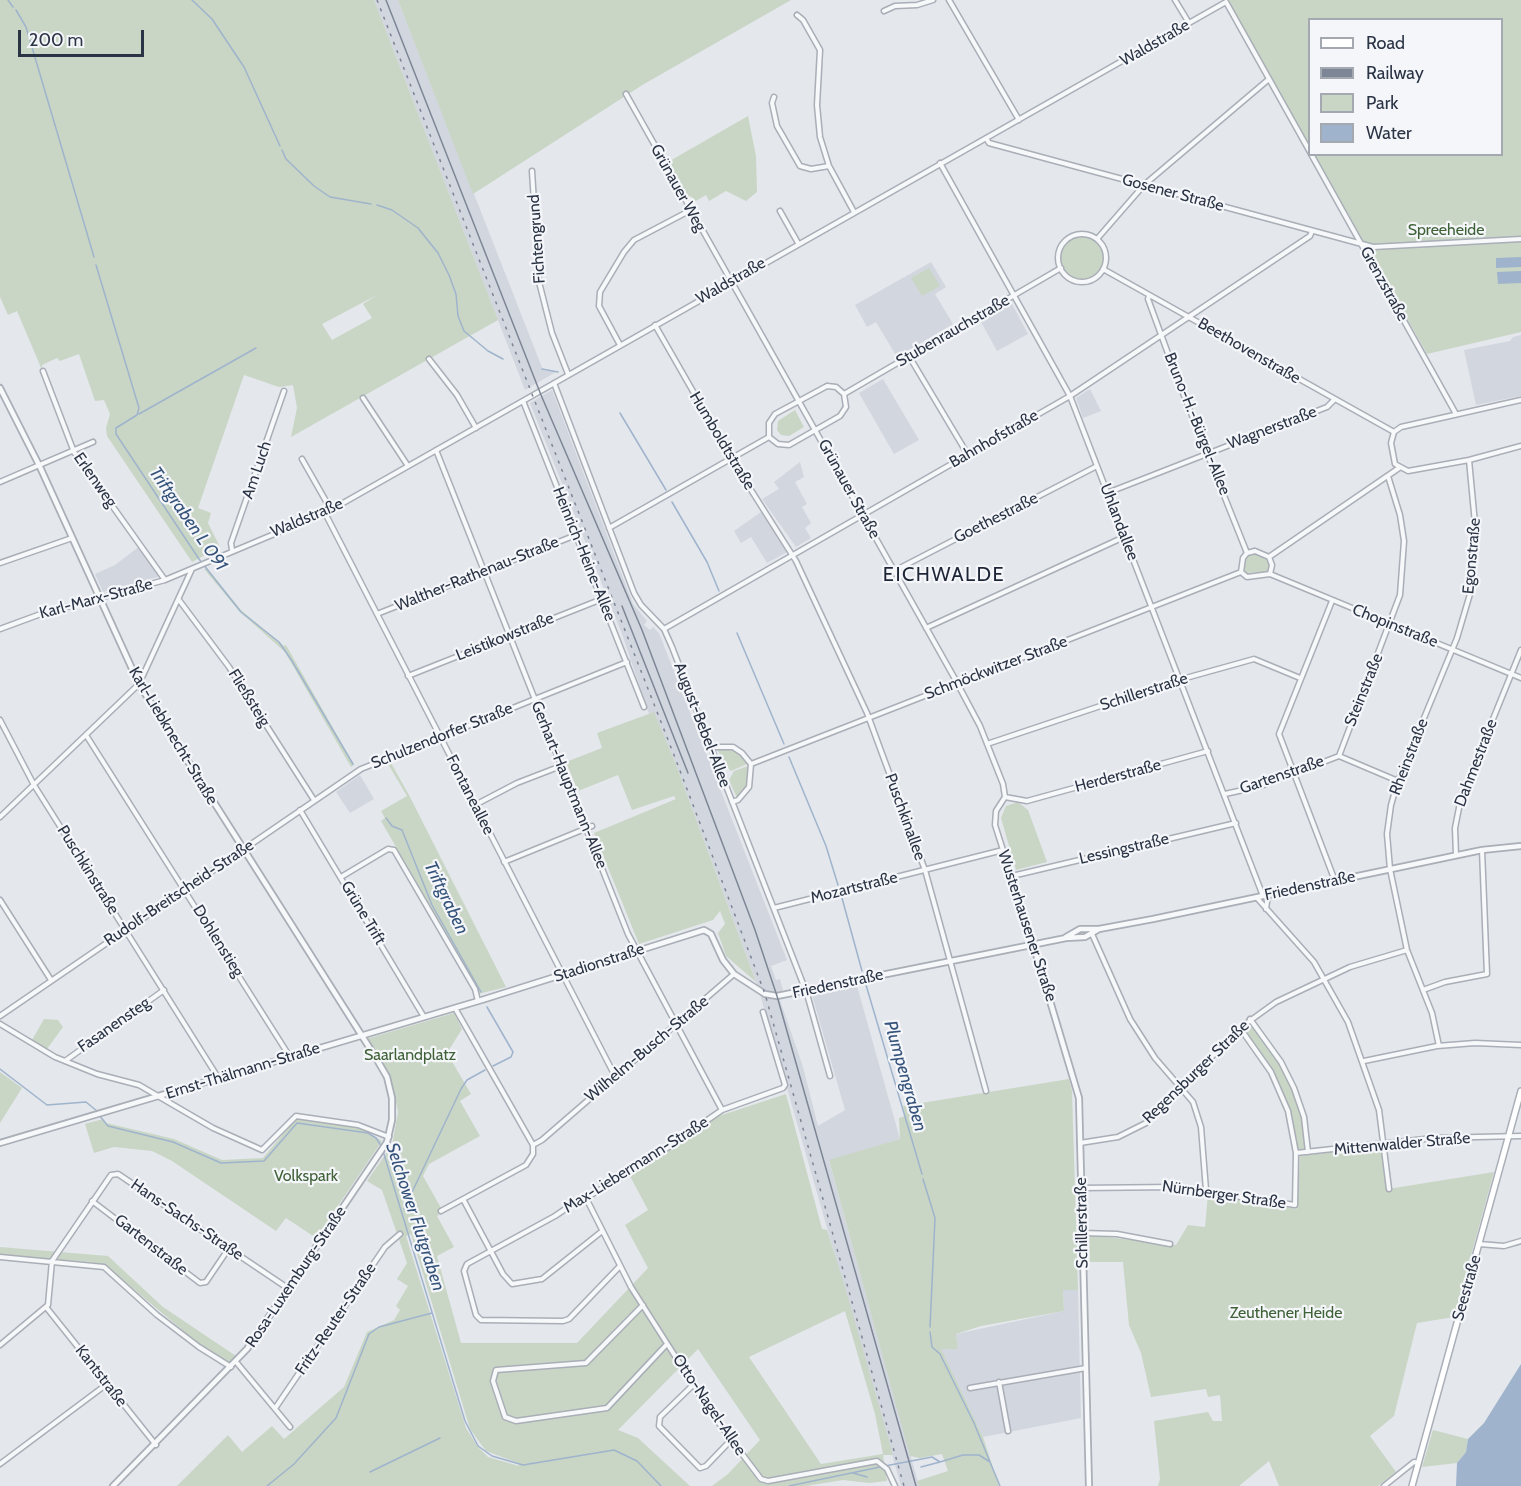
<!DOCTYPE html>
<html>
<head>
<meta charset="utf-8">
<style>
  body { margin:0 }
  #map { position:relative; width:1521px; height:1486px; overflow:hidden; background:#e4e7ec; font-family:Cabin,sans-serif }
  canvas { display:block }
  .legend { position:absolute; left:1308px; top:18px; width:195px; height:138px; box-sizing:border-box; background:#f4f6f9; border:2px solid #a4a8b1; margin:0; padding:8px 10px; list-style:none; font-size:18px; color:#2b3445 }
  .legend li { display:flex; align-items:center; gap:12px; height:30px }
  .legend b { width:30px; border:2px solid #a4a8b1 }
  .scale { position:absolute; left:18px; top:30px; width:126px; height:27px; box-sizing:border-box; border:3px solid #2b3445; border-top:0; padding-left:8px; font-size:18px; line-height:21px; white-space:nowrap; color:#2b3445; -webkit-text-stroke:4px #f4f6f9; paint-order:stroke }
</style>
</head>
<body>
<div id="map">
<canvas width="1521" height="1486"></canvas>
<ul class="legend">
<li><b style="height:8px;background:#fff"></b>Road</li>
<li><b style="height:8px;background:#7d8696"></b>Railway</li>
<li><b style="height:16px;background:#c9d6c5"></b>Park</li>
<li><b style="height:16px;background:#9fb4cc"></b>Water</li>
</ul>
<div class="scale">200 m</div>
</div>
<script>
const context = document.querySelector('canvas').getContext('2d');
context.lineJoin = 'round';
function paint(path, color) { context.fillStyle = color; context.fill(path, 'evenodd'); }
const poly = rows => new Path2D(rows.map(r => 'M' + r).join(''));
function stroke(path, color, width, dash) { context.strokeStyle = color; context.lineWidth = width; context.lineCap = dash ? 'butt' : 'round'; context.setLineDash(dash || []); context.stroke(path); }
function label(font, color, halo, rows, align = 'center') {
  context.font = font + ' Cabin,sans-serif'; context.lineWidth = 4.5; context.setLineDash([]); context.textBaseline = 'middle'; context.strokeStyle = halo; context.fillStyle = color; for (const [text, x, y, turn = 0] of rows) {
    context.save(); context.translate(x, y); context.rotate((+turn || 0) * Math.PI / 180); context.textAlign = isNaN(turn) ? turn : align; if (halo) context.strokeText(text, 0, 0); context.fillText(text, 0, 0); context.restore();
  }
}
paint(poly([
  [374,0,398,0,543,370,556,372,525,390],
  [931,262,946,287,935,294,953,324,897,357,876,322,867,327,855,305],
  [1012,304,1028,334,997,351,981,322],
  [1521,335,1521,396,1476,405,1464,350,1510,341,1513,337],
  [883,379,919,440,894,454,859,393],
  [1090,389,1101,411,1083,418,1076,398],
  [552,390,633,604,647,621,644,625,650,630,653,627,659,633,787,960,771,966,776,980,780,979,783,991,780,1000,803,1067,818,1126,845,1110,812,995,857,986,900,1139,829,1161,919,1486,901,1486,758,987,675,762,654,713,649,714,622,634,530,403],
  [800,462,804,477,795,482,807,504,802,507,811,523,805,528,811,538,796,547,762,499,779,489,774,482],
  [761,512,787,552,767,563,751,537,741,543,734,531],
  [140,546,161,576,103,592,95,574,115,565],
  [360,775,374,799,350,813,336,792],
  [1063,1290,1078,1290,1081,1418,983,1437,940,1349,958,1349,956,1334,1064,1311]
]), '#d2d6de');
paint(poly([
  [0,0,374,0,498,320,291,437,297,408,293,385,279,387,244,375,198,508,211,513,208,523,220,547,192,562,107,436,106,428,110,414,104,400,95,401,79,354,60,361,57,358,42,365,42,370,17,311,8,315,0,297],
  [377,295,363,304,372,318,332,340,322,324],
  [398,0,791,0,644,84,473,194],
  [1228,0,1521,0,1521,332,1427,354,1315,155,1502,154,1502,20,1310,20,1309,145],
  [748,116,756,156,757,192,746,201,726,191,709,201,706,195,694,202,691,196,688,198,668,162],
  '1061 258a21 21 0 1 1 42 0a21 21 0 1 1-42 0Z',
  [929,268,940,286,922,296,911,278],
  [795,410,804,427,789,436,781,435,777,430,778,421],
  [1251,553,1265,556,1269,563,1268,572,1244,573,1242,563],
  [207,568,241,610,284,646,286,645,354,765,351,767,285,652,239,611,204,569],
  [654,712,675,762,756,982,726,956,718,933,725,924,720,911,713,920,639,944,594,833,676,799,674,796,632,810,618,775,578,791,566,762,602,748,597,733],
  [726,747,741,755,747,764,731,771,724,764,717,748],
  [391,763,409,795,506,987,478,994,478,989,381,821,385,818,381,811,407,796,388,764],
  [748,766,747,786,737,798,729,780,734,771],
  [1018,802,1028,810,1047,862,1016,870,1001,818,1006,806],
  [454,1013,462,1029,447,1053,471,1094,460,1101,480,1136,429,1164,423,1176,441,1208,443,1212,437,1216,454,1247,437,1256,461,1343,577,1343,648,1268,625,1225,648,1210,630,1176,719,1116,786,1094,822,1229,827,1230,845,1287,893,1455,883,1455,887,1481,869,1483,843,1480,806,1486,712,1486,728,1474,760,1440,698,1349,618,1430,638,1438,690,1486,177,1486,228,1435,242,1452,272,1426,284,1439,344,1387,367,1332,394,1320,400,1310,396,1306,408,1286,397,1279,407,1263,382,1190,367,1181,392,1145,398,1112,392,1083,366,1039],
  [411,1234,470,1429,486,1451,518,1463,519,1466,488,1457,478,1447,466,1428,406,1236],
  [845,1311,875,1414,883,1454,821,1464,749,1357],
  [44,1019,58,1020,63,1027,47,1049,32,1040],
  [1250,1023,1273,1053,1291,1085,1302,1118,1306,1150,1298,1151,1292,1121,1274,1074,1243,1029],
  [0,1072,22,1088,0,1123],
  [1069,1079,1072,1091,1078,1290,1063,1290,1064,1311,981,1326,956,1334,958,1349,941,1349,983,1437,999,1486,919,1486,917,1481,948,1471,942,1454,920,1458,910,1456,829,1160,900,1139,899,1118,905,1116,903,1106],
  [103,1119,106,1123,174,1139,222,1160,263,1158,294,1121,298,1119,361,1128,382,1141,316,1238,286,1218,276,1231,172,1161,152,1151,114,1147,94,1153,85,1124],
  [1383,1146,1388,1189,1494,1172,1454,1317,1417,1323,1394,1416,1370,1436,1396,1472,1378,1486,1279,1486,1269,1461,1239,1486,1158,1486,1160,1479,1154,1421,1208,1412,1213,1421,1222,1421,1220,1395,1208,1397,1206,1389,1151,1397,1141,1353,1129,1325,1123,1262,1090,1262,1089,1235,1176,1245,1188,1225,1205,1227,1208,1194,1297,1209,1300,1156],
  [0,1247,108,1256,163,1307,239,1358,229,1363,205,1349,106,1266,92,1262,0,1256],
  [1433,1430,1468,1439,1466,1452,1457,1463,1422,1467]
]), '#c9d6c5');
paint(poly([
  [1521,257,1521,267,1496,268,1496,258],
  [1521,271,1521,283,1498,284,1497,272],
  [1521,1364,1521,1486,1456,1486,1457,1463,1466,1452,1468,1439,1484,1423]
]), '#9fb4cc');
stroke(poly([
  [8,0,13,7],
  [192,0,212,19,244,67,280,146],
  [16,10,26,27,94,257],
  [282,150,286,159,314,186,330,197,371,204],
  [377,205,392,210,418,228,438,253,449,275,456,294,458,316,464,331,488,351,503,359],
  [96,265,139,408,137,415,116,428,116,434,199,559,241,612,279,642,292,661,353,764],
  [542,369,558,372],
  [620,413,666,490],
  [139,414,256,348],
  [672,502,707,562,719,591],
  [737,633,784,744],
  [789,757,826,846,838,885],
  [386,818,392,826,402,830,432,905,481,992],
  [842,898,862,971],
  [866,985,922,1174],
  [487,1007,513,1052,511,1057,493,1066],
  [0,1069,47,1105,86,1102,97,1111],
  [99,1115,108,1126,173,1142,221,1163,264,1161,297,1123,368,1133,376,1138,382,1147],
  [383,1151,465,1421,478,1446,492,1456,523,1465,614,1450,637,1461,661,1486],
  [923,1179,935,1218,930,1327],
  [404,1209,461,1089,467,1080,485,1070],
  [930,1332,932,1347,940,1354,974,1423,990,1462],
  [885,1466,932,1457,940,1462,963,1455,979,1455,990,1462,1000,1486],
  [921,1467,940,1462],
  [370,1472,440,1438],
  [853,1473,867,1477],
  [267,1486,294,1464,336,1418,369,1334,379,1327,432,1313],
  [789,1486,880,1467]
]), '#9fb4cc', 1.5);
const minor = poly([
  [949,0,1019,120],
  [1175,0,1189,23],
  [884,11,895,6,917,5,933,0],
  [797,15,803,20,820,50,817,105,820,137,829,166,854,212],
  [626,94,955,679,980,726,1003,784,1005,797],
  [774,97,772,103,777,126,800,166,811,169,829,166],
  [986,138,989,143,1373,247,1521,239],
  [1311,154,1456,414],
  [940,163,1070,396,1263,896],
  [532,171,539,282,552,333,568,374],
  [780,211,798,243],
  '1058 258a24 24 0 1 1 48 0a24 24 0 1 1-48 0Z',
  [1097,239,1144,185,1269,79],
  [1103,269,1394,432],
  [1149,296,1148,299,1177,378,1247,553],
  [655,325,734,463,796,561,867,713,925,870,986,1091],
  [620,345,599,306,600,292,624,252,634,240,691,210],
  [909,356,968,455],
  [429,359,457,395,476,428],
  [43,371,74,452,165,580],
  [554,383,634,593,641,605,664,629,672,647,807,994,830,1076],
  [827,386,836,387,844,394,846,407,840,416,789,445,778,444,769,437,769,423,775,414,827,386],
  [844,394,1061,268],
  [363,398,408,466],
  [1521,400,1401,427,1394,432,1391,443,1395,464,1408,471,1469,460,1521,446],
  [523,401,644,707],
  [436,450,628,934,722,1110],
  [302,459,331,510],
  [0,482,93,442],
  [1107,493,1327,407,1334,400],
  [325,513,615,1076],
  [609,528,769,437],
  [232,550,231,543,284,391],
  [1255,551,1269,557,1272,565,1270,574,1247,577,1241,572,1243,558,1247,553,1255,551],
  [1269,557,1399,468],
  [0,563,72,538],
  [894,571,1097,466],
  [1270,574,1521,678],
  [179,600,229,667,314,800],
  [1332,601,1279,734,1335,881],
  [377,614,576,535],
  [926,628,1124,537],
  [0,629,38,615,165,580,329,511,1226,2,1310,152],
  [664,629,1070,396,1310,236,1312,231],
  [408,676,602,599],
  [0,720,34,785,219,1079],
  [86,735,290,1057],
  [987,744,1175,681,1254,659,1300,678],
  [710,747,733,747,742,753,751,764,749,787,738,800,732,802],
  [1339,756,1400,595,1404,541,1400,515,1388,476],
  [1339,756,1398,781],
  [751,764,1241,572],
  [1225,794,1261,786,1339,756],
  [1005,797,1027,801,1208,751],
  [1005,797,996,811,995,825,1033,944],
  [475,805,517,783,561,766],
  [300,810,424,1017],
  [0,817,139,684,192,569],
  [1456,855,1455,828,1461,798,1521,650],
  [504,862,592,826],
  [1012,876,1236,823],
  [341,877,388,849,394,850,475,989,478,1001],
  [1257,898,1314,962,1348,1022,1379,1110,1389,1189],
  [0,900,51,980],
  [774,908,1003,850],
  [1266,909,1268,895],
  [1092,934,1130,1019,1155,1058,1193,1102,1201,1127,1206,1190],
  [1423,990,1445,982,1487,974,1482,850],
  [0,1016,361,769,627,662],
  [1250,1019,1281,1062,1294,1088,1304,1117,1308,1152],
  [0,1024,55,1057,97,1074,139,1085,213,1128,262,1150,296,1116,358,1125,389,1137],
  [1439,1046,1432,1013,1407,950,1390,869,1387,834,1391,805,1398,781,1457,638,1470,594,1476,534,1469,460],
  [65,1061,164,990],
  [1364,1061,1437,1046,1475,1043,1521,1045],
  [1080,1143,1118,1137,1146,1123,1240,1028,1276,1002,1350,967,1407,950],
  [533,1145,542,1140,734,974],
  [1296,1153,1434,1138,1521,1136],
  [1081,1188,1174,1187,1295,1205,1296,1153,1288,1111,1271,1072,1240,1028],
  [586,1198,631,1287,712,1414,761,1479,768,1481,877,1461,887,1469,895,1486],
  [463,1199,503,1274,512,1284,542,1279,601,1232],
  [92,1201,200,1283,206,1282,229,1248],
  [441,1211,526,1165,533,1154,533,1145,455,1008],
  [1082,1233,1117,1234,1170,1244],
  [1479,1244,1504,1246,1521,1241],
  [0,1257,104,1267,157,1315,199,1347,231,1367],
  [52,1261,111,1175,118,1174,289,1289],
  [620,1266,569,1319,563,1321,481,1320,476,1315,464,1271,467,1264,555,1216,580,1199,586,1198,651,1159,722,1110,783,1088,785,1085,763,1012],
  [643,1305,586,1363,496,1370,493,1381,505,1417,516,1421,607,1408,667,1344],
  [46,1307,156,1445],
  [0,1345,48,1305,52,1261],
  [237,1363,290,1427],
  [999,1382,1008,1431],
  [693,1385,660,1417,659,1426,700,1468,706,1466,731,1440],
  [970,1388,1086,1368],
  [276,1407,385,1247,400,1234],
  [0,1464,107,1384],
  [1384,1486,1414,1462,1418,1463]
]);
const tertiary = poly([
  [0,388,40,467,139,684,376,1058,387,1077,392,1098,392,1120,387,1142,247,1349,113,1486],
  [1066,937,1080,929,1099,929,1153,919,1482,850,1521,846],
  [1033,944,1079,1098,1089,1486],
  [0,1143,485,999,704,930,711,934,723,960,734,974,765,994,777,996,1066,938,1085,937,1099,929]
]);
const secondary = poly([
  [1412,1486,1521,1091]
]);
stroke(minor, '#a9aeb7', 7);
stroke(tertiary, '#a9aeb7', 8);
stroke(secondary, '#a9aeb7', 8);
stroke(minor, '#f7f8fa', 4);
stroke(tertiary, '#f7f8fa', 4.5);
stroke(secondary, '#fff', 5);
stroke(poly([
  [386,0,541,395,642,630,755,930,777,996,916,1486],
  [622,606,688,773]
]), '#7d8696', 1.5);
stroke(poly([
  [377,0,674,755,765,994,904,1486]
]), '#7d8696', 1.5, [3, 6]);
label('16px', '#2b3445', '#f4f6f9', [
  ["Waldstraße",1155,43,-30],
  ["Grünauer Weg",678,188,61],
  ["Gosener Straße",1173,193,15],
  ["Fichtengrund",537,239,-94],
  ["Waldstraße",731,281,-30],
  ["Grenzstraße",1384,284,61],
  ["Stubenrauchstraße",953,331,-30],
  ["Beethovenstraße",1249,351,30],
  ["Bruno-H.-Bürgel-Allee",1197,424,68],
  ["Wagnerstraße",1272,428,-21],
  ["Bahnhofstraße",994,439,-30],
  ["Humboldtstraße",722,441,59],
  ["Am Luch",257,470,-71],
  ["Erlenweg",95,480,55],
  ["Grünauer Straße",849,489,61],
  ["Waldstraße",307,518,-23],
  ["Goethestraße",996,518,-27],
  ["Uhlandallee",1119,522,69],
  ["Heinrich-Heine-Allee",584,554,68],
  ["Egonstraße",1472,556,-85],
  ["Walther-Rathenau-Straße",477,574,-22],
  ["Karl-Marx-Straße",96,599,-15],
  ["Chopinstraße",1395,626,22],
  ["Leistikowstraße",505,637,-22],
  ["Schmöckwitzer Straße",996,668,-21],
  ["Steinstraße",1364,690,-68],
  ["Schillerstraße",1144,692,-18],
  ["Fließsteig",249,698,58],
  ["August-Bebel-Allee",702,725,69],
  ["Karl-Liebknecht-Straße",173,736,59],
  ["Schulzendorfer Straße",442,736,-22],
  ["Rheinstraße",1409,757,-69],
  ["Dahmestraße",1476,763,-69],
  ["Gartenstraße",1282,775,-19],
  ["Herderstraße",1118,776,-15],
  ["Gerhart-Hauptmann-Allee",569,785,68],
  ["Fontaneallee",470,795,63],
  ["Puschkinallee",905,817,70],
  ["Lessingstraße",1124,849,-13],
  ["Puschkinstraße",88,870,58],
  ["Friedenstraße",1310,886,-12],
  ["Mozartstraße",854,888,-14],
  ["Rudolf-Breitscheid-Straße",179,893,-34],
  ["Grüne Trift",363,913,59],
  ["Wusterhausener Straße",1027,926,72],
  ["Dohlenstieg",218,941,58],
  ["Stadionstraße",599,963,-18],
  ["Friedenstraße",838,984,-12],
  ["Fasanensteg",114,1025,-35],
  ["Wilhelm-Busch-Straße",647,1049,-40],
  ["Ernst-Thälmann-Straße",243,1071,-17],
  ["Regensburger Straße",1196,1072,-44],
  ["Mittenwalder Straße",1402,1144,-5],
  ["Max-Liebermann-Straße",636,1165,-32],
  ["Nürnberger Straße",1224,1195,8],
  ["Hans-Sachs-Straße",187,1220,34],
  ["Schillerstraße",1082,1223,-91],
  ["Gartenstraße",151,1245,38],
  ["Rosa-Luxemburg-Straße",296,1277,-56],
  ["Seestraße",1467,1288,-74],
  ["Fritz-Reuter-Straße",336,1319,-56],
  ["Kantstraße",101,1376,52],
  ["Otto-Nagel-Allee",709,1405,56]
]);
label('16px', '#3f6138', '#f4f6f9', [
  ["Spreeheide",1446,230],
  ["Saarlandplatz",410,1055],
  ["Volkspark",306,1176],
  ["Zeuthener Heide",1286,1313]
]);
label('italic 18px', '#34527a', '#f4f6f9', [
  ["Triftgraben L 091",188,519,55],
  ["Triftgraben",446,898,64],
  ["Plumpengraben",905,1076,74],
  ["Selchower Flutgraben",415,1217,72]
]);
context.letterSpacing = '1.5px';
label('20px', '#1d2536', '#f4f6f9', [
  ["EICHWALDE",944,575]
]);
context.letterSpacing = '0px';
</script>
</body>
</html>
